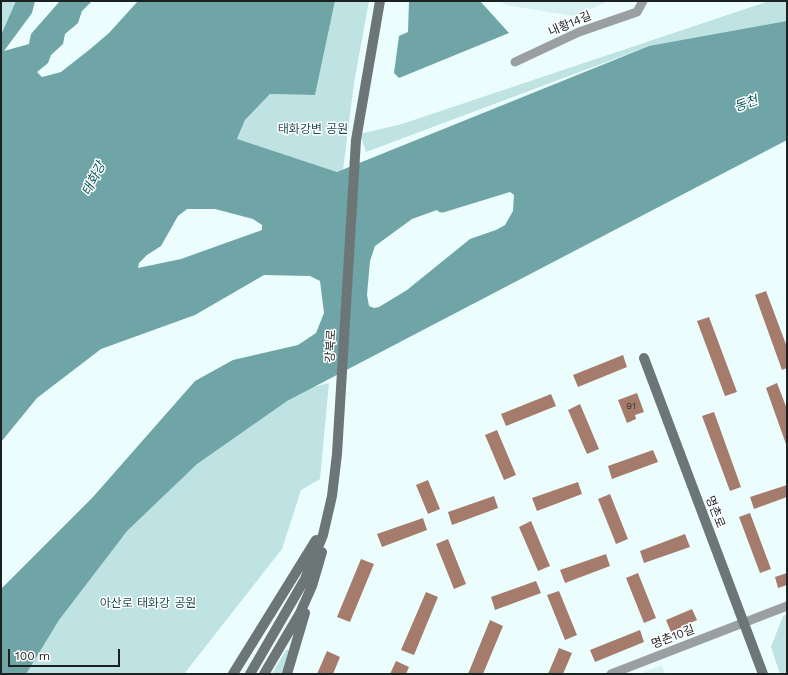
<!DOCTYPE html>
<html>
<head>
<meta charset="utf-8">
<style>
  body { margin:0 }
  #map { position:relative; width:788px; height:675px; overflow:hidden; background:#ecfdfd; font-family:"Work Sans",sans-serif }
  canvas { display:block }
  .frame { position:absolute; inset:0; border:2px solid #1b2121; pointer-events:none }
  .scale { position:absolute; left:8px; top:649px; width:112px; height:18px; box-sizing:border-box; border:2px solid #1b2121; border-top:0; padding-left:5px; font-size:12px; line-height:14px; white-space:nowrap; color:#1b2121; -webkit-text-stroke:3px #fff; paint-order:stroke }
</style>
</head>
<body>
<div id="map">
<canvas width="788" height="675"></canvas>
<div class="frame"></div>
<div class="scale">100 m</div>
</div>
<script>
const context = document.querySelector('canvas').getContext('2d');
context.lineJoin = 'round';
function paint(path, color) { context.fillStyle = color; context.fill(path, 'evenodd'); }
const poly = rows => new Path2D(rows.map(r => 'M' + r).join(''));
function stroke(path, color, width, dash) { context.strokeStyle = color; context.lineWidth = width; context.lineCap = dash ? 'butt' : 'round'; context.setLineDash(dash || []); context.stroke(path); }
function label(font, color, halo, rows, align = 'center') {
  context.font = font + ' "Work Sans","Noto Sans KR",sans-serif'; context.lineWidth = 3; context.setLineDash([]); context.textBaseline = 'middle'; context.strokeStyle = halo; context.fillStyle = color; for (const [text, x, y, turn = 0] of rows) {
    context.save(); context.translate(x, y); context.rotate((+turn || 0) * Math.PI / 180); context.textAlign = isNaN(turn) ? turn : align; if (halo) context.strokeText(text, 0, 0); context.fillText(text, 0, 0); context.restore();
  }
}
paint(poly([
  [500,1,609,1,574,16,506,5],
  [662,665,665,674,639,674]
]), '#d7f1f1');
paint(poly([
  [1,1,16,1,1,35],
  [335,1,369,1,354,83,343,170,337,172,237,140,245,120,270,94,315,95],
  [769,1,787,1,787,25,649,46,366,152,360,134,402,124],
  [329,383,320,479,301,490,282,549,184,674,18,674,92,559,184,468,286,394],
  [787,614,787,674,780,674,771,647,783,616],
  [286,650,290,650,283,674,272,674]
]), '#bfe2e3');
paint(poly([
  [16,1,35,1,32,13,4,51,29,44,31,34,60,1,92,1,82,11,78,23,65,34,63,44,51,55,48,63,37,72,42,77,61,72,89,50,109,33,138,1,335,1,315,95,270,94,245,120,237,139,337,172,649,46,787,21,787,140,287,401,197,464,127,531,59,620,26,674,1,674,1,589,93,497,195,381,233,360,298,345,316,333,324,313,320,281,310,276,264,275,195,315,101,349,37,398,1,442,1,35],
  [489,185,505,188,514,195,513,211,505,225,496,230,470,239,407,290,379,307,374,308,369,306,367,295,370,261,375,246,412,219,456,203,466,193],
  [187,209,215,209,253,219,262,225,262,230,181,259,138,268,139,263,147,255,161,246,178,216],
  [409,1,480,1,509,33,399,78,394,73,399,36,408,32]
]), '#6fa5a6');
stroke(poly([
  [442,206,517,183]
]), '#6fa5a6', 13);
paint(poly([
  [766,291,787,347,787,368,782,370,755,295],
  [709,317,737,392,725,396,697,321],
  [623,355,627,367,578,387,573,375],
  [777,383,787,409,786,444,766,388],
  [637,393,644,412,635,415,636,419,627,423,618,400],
  [551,394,556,406,506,426,501,414],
  [580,404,599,449,587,454,568,410],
  [714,412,741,487,730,491,702,416],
  [497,430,516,475,504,480,485,435],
  [653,450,658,462,612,479,608,466],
  [428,480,440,509,428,514,416,485],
  [578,482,582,494,537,511,532,498],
  [787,485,787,497,754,509,750,497],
  [610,494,628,539,616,544,598,499],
  [494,496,498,508,452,525,448,512],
  [750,513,771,569,760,573,739,517],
  [423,518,427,530,382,547,377,534],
  [531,521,550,566,538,571,519,527],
  [685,534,690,547,644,563,640,551],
  [448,539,466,584,454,589,436,544],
  [606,554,610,566,565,583,560,570],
  [361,559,374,564,350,622,337,617],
  [638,573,656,618,644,623,626,578],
  [787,573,787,585,778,588,775,577],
  [536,581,541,593,495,610,491,597],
  [559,591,577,635,565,640,547,595],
  [426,592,438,597,414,655,401,650],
  [692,609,697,620,671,632,666,620],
  [490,620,503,626,483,674,468,674],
  [640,630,644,642,595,662,590,650],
  [559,648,572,653,563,674,548,674],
  [327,651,340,657,333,674,317,674],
  [396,661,409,667,406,674,390,674]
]), '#a57c6c');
stroke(poly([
  [515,62,579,32,637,12,643,1],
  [611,674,787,606]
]), '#9aa0a1', 9);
stroke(poly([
  [644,358,763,674],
  [233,674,316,540],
  [250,674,305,579,323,535,332,496,337,454,356,140,380,1],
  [264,674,300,613,312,586,322,552],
  [287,674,305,613]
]), '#6d7677', 10);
label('10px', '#3e3834', null, [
  ["91",631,406]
]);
label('12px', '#1b2121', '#fff', [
  ["내황14길",570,24,-23],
  ["강북로",331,346,-87],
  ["명촌로",715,512,69],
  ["명촌10길",673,637,-21]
]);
label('12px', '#1f5051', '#fff', [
  ["태화강변 공원",313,129],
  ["아산로 태화강 공원",148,603]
]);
label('italic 13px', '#05575a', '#fff', [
  ["동천",746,104,-19],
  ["태화강",94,179,-63]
]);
</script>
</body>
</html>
